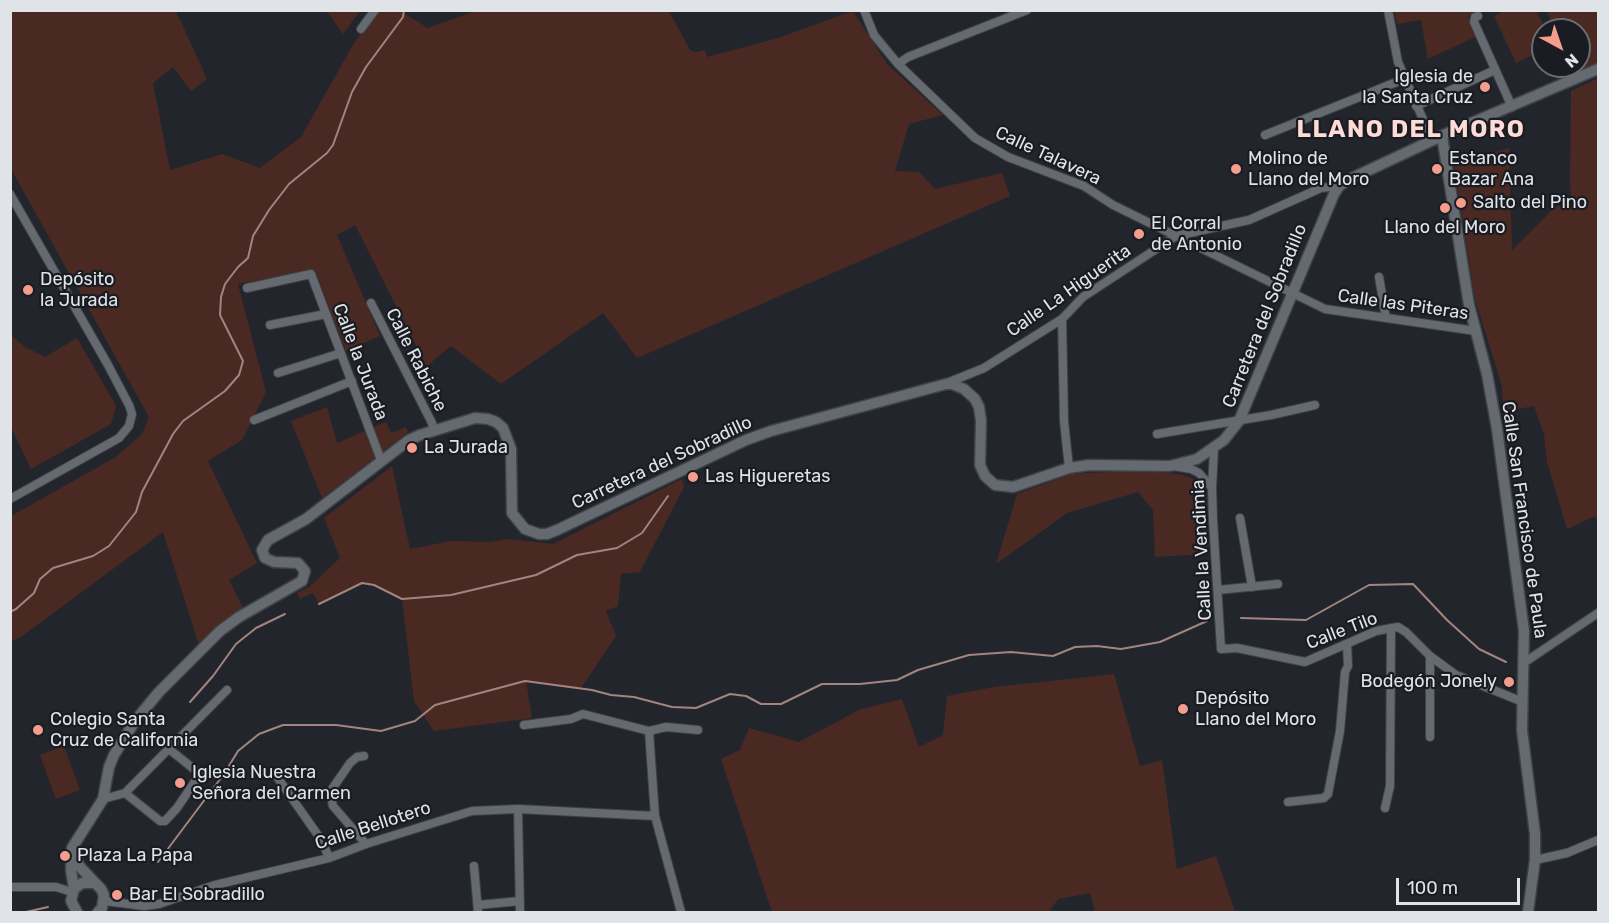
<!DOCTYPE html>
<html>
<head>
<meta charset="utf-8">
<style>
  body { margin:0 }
  #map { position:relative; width:1609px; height:923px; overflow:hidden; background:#22262c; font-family:Rubik,sans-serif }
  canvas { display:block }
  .frame { position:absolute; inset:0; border:12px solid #e0e3e7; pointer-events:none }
  .north { position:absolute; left:1531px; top:18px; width:60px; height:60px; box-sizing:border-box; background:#191c22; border:2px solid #696c71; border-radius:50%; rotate:140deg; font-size:16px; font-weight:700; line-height:24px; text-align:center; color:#e0e3e7 }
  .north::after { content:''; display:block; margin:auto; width:21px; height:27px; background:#f49d8c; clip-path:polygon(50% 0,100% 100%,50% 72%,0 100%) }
  .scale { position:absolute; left:1396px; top:878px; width:124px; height:27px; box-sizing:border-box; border:3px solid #e0e3e7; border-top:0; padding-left:8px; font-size:18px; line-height:21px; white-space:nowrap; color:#e0e3e7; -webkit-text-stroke:4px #191c22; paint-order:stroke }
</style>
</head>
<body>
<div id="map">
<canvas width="1609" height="923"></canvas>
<div class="frame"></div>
<div class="north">N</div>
<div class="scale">100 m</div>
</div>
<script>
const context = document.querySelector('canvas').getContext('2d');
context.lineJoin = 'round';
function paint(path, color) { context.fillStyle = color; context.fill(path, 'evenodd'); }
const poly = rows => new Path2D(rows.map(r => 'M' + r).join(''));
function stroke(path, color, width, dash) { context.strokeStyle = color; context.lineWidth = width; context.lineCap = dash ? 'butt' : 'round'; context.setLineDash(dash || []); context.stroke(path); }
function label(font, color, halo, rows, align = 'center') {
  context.font = font + ' Rubik,sans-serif'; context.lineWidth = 4.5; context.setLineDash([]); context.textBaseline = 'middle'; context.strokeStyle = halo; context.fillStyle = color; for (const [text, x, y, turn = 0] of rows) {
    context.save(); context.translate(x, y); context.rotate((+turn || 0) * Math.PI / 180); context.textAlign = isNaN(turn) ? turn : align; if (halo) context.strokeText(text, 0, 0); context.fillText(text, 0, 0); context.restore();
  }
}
paint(poly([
  [1507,10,1536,11,1546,30,1543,30,1543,50,1516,63,1494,16],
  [11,11,176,11,207,79,191,91,173,67,153,83,170,170,222,154,260,168,301,137,354,43,379,11,400,11,428,28,475,11,669,11,690,50,696,52,705,50,707,57,775,39,853,11,887,64,943,115,909,124,895,171,919,172,935,189,1002,173,1010,196,637,358,603,313,501,384,451,346,433,361,427,367,355,225,337,235,380,336,346,351,315,270,238,284,266,392,242,440,208,461,257,563,229,580,243,608,217,626,199,645,163,532,21,637,11,641,11,516,116,457,142,434,149,417,11,169],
  [327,11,360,11,343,34],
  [1394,11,1481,11,1468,16,1475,37,1428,59,1421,20,1397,24],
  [1547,11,1598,11,1598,63,1581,71,1579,66,1579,30,1555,30],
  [1598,78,1598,524,1595,516,1567,529,1547,462,1544,434,1534,406,1503,412,1502,386,1475,299,1454,164,1509,148,1512,250,1556,206,1572,204,1570,185,1571,91],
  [11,335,25,347,45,357,77,338,116,406,111,424,31,469,11,427],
  [327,407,337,443,386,422,391,433,406,427,408,432,322,498,291,421],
  [392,466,410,549,451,541,489,542,509,539,553,544,682,479,684,487,640,572,621,574,618,606,606,611,616,636,581,688,526,681,532,718,434,731,414,701,402,599,374,585,363,583,319,604,313,593,300,599,297,593,309,587,340,558,324,518],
  [1140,470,1182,475,1197,480,1207,494,1208,554,1155,557,1153,510,1138,492,1067,513,996,564,1017,494,1072,474],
  [1114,674,1140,766,1162,760,1177,869,1216,856,1235,912,1095,912,1090,893,1058,899,1049,912,772,912,721,759,740,750,749,728,799,742,861,709,902,699,919,747,943,735,947,696,994,687],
  [64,746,80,790,56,799,40,755]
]), '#4a2923');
stroke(poly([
  [319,604,362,583,374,585,402,599,451,595,536,575,577,555,617,548,642,533,668,496],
  [10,612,16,609,34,593,40,579,53,568,93,556,109,546,136,512,142,492,173,434,183,421,225,391,239,375,243,361,220,315,221,297,225,284,238,267,248,258,253,236,269,210,289,184,327,153,333,145,352,92,366,67,403,17,404,10],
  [1241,618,1306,620,1369,585,1413,584,1447,620,1479,649,1506,662],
  [190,702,213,676,236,644,256,628,285,614],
  [158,862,224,774,238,751,259,734,283,725,336,725,381,731,415,721,435,705,525,681,592,690,611,695,634,697,672,707,696,708,730,694,746,696,761,704,781,704,822,684,860,684,897,680,918,670,969,655,1011,652,1053,656,1075,647,1097,646,1121,649,1160,642,1207,621],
  [26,912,48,907]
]), '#a4847f', 2);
const minor = poly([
  [864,10,874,35,898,64,975,138,1008,157,1084,186,1113,205,1325,309,1476,331],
  [1388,10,1398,62,1432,140],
  [1478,16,1475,17,1474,22,1512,107],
  [361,29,375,10],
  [898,64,908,57,1027,10],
  [1416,106,1495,70],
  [1265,135,1404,79],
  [10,194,108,365,129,405,132,414,129,426,119,438,10,499],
  [1379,277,1386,318],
  [247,288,311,274,381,460],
  [371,303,432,423,434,431],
  [1062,319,1064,421,1069,468],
  [270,325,326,314],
  [278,373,341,353],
  [947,383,984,368,1062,319,1083,297,1176,236,1249,220,1321,188,1339,186],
  [254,420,352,381],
  [1157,434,1271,415,1315,405],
  [1214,449,1212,488,1213,520,1221,649,1237,648,1305,662,1376,631,1398,627,1406,632,1430,656,1456,675,1523,702],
  [1174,466,1191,469,1199,473,1212,488],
  [1240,518,1252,587],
  [1218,590,1278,584],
  [1430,656,1430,737],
  [1525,662,1598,613],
  [524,725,571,719,583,714,649,731,666,727,698,730],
  [649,731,655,816,681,912],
  [364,756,357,757,350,763,330,792,333,806,366,844],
  [275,774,322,841,329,858],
  [125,793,160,821,165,821,177,808,200,774,169,749],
  [103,799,125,793,227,690],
  [1288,802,1324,798,1328,794,1340,731,1345,672,1348,666,1347,644],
  [1385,808,1390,786,1391,628],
  [518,809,520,912],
  [1535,860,1567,853,1598,840],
  [474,866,478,912],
  [10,887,56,887,72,892],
  [105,901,144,906,159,904,215,885,329,858,366,844,472,811,518,809,655,816],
  [478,905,520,901]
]);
const secondary = poly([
  [1442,136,1469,305,1487,374,1497,429,1524,631,1522,730,1535,834,1535,860,1528,912],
  [72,853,80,867,101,889,104,895,102,908,98,912],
  [74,889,71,870,72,848,103,799,109,767,114,755,135,721,159,692,220,631,239,617,302,581,305,571,298,563,274,562,265,558,262,550,268,540,306,519,409,440,420,435,475,418,488,419,496,422,503,428,511,449,512,513,525,529,539,534,547,534,557,530,746,440,771,431,946,384,952,384,964,389,975,399,979,407,981,421,980,465,985,476,995,485,1013,487,1069,468,1089,465,1170,466,1197,459,1224,440,1239,421,1334,194,1339,186,1350,179,1450,132,1598,69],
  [77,912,71,901,74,889,82,883,94,883]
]);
stroke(minor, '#3f4247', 10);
stroke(secondary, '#3f4247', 13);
stroke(minor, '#656970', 8);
stroke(secondary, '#656970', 10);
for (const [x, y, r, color] of [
  [1485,87,6,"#f49d8c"],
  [1236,169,6,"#f49d8c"],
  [1437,169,6,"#f49d8c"],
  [1461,203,6,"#f49d8c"],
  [1445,208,6,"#f49d8c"],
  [1139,234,6,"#f49d8c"],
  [28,290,6,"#f49d8c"],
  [412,448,6,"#f49d8c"],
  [693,477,6,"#f49d8c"],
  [1509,682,6,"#f49d8c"],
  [1183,709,6,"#f49d8c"],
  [38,730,6,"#f49d8c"],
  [180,783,6,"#f49d8c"],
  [65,856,6,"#f49d8c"],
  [117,895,6,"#f49d8c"]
]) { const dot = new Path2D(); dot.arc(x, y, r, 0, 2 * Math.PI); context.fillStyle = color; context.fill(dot); stroke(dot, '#191c22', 2); }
label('18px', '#e0e3e7', '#191c22', [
  ["Iglesia de",1473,77,"right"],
  ["la Santa Cruz",1473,98,"right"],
  ["Molino de",1248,159],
  ["Llano del Moro",1248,180],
  ["Estanco",1449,159],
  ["Bazar Ana",1449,180],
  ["Salto del Pino",1473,203],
  ["El Corral",1151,224],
  ["de Antonio",1151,245],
  ["Llano del Moro",1445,228,"center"],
  ["Depósito",40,280],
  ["la Jurada",40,301],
  ["La Jurada",424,448],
  ["Las Higueretas",705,477],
  ["Bodegón Jonely",1497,682,"right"],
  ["Depósito",1195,699],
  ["Llano del Moro",1195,720],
  ["Colegio Santa",50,720],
  ["Cruz de California",50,741],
  ["Iglesia Nuestra",192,773],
  ["Señora del Carmen",192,794],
  ["Plaza La Papa",77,856],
  ["Bar El Sobradillo",129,895]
], 'left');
label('18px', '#e0e3e7', '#191c22', [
  ["Calle Talavera",1048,156,25],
  ["Calle La Higuerita",1069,291,-35],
  ["Calle las Piteras",1403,305,8],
  ["Carretera del Sobradillo",1265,316,-68],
  ["Calle Rabiche",416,360,63],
  ["Calle la Jurada",360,362,69],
  ["Carretera del Sobradillo",662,463,-25],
  ["Calle San Francisco de Paula",1524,520,82],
  ["Calle la Vendimia",1202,550,-93],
  ["Calle Tilo",1342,631,-21],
  ["Calle Bellotero",373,826,-18]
]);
context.letterSpacing = '1.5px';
label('bold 24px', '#fedbd4', '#191c22', [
  ["LLANO DEL MORO",1411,130]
]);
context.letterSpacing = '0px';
</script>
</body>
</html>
